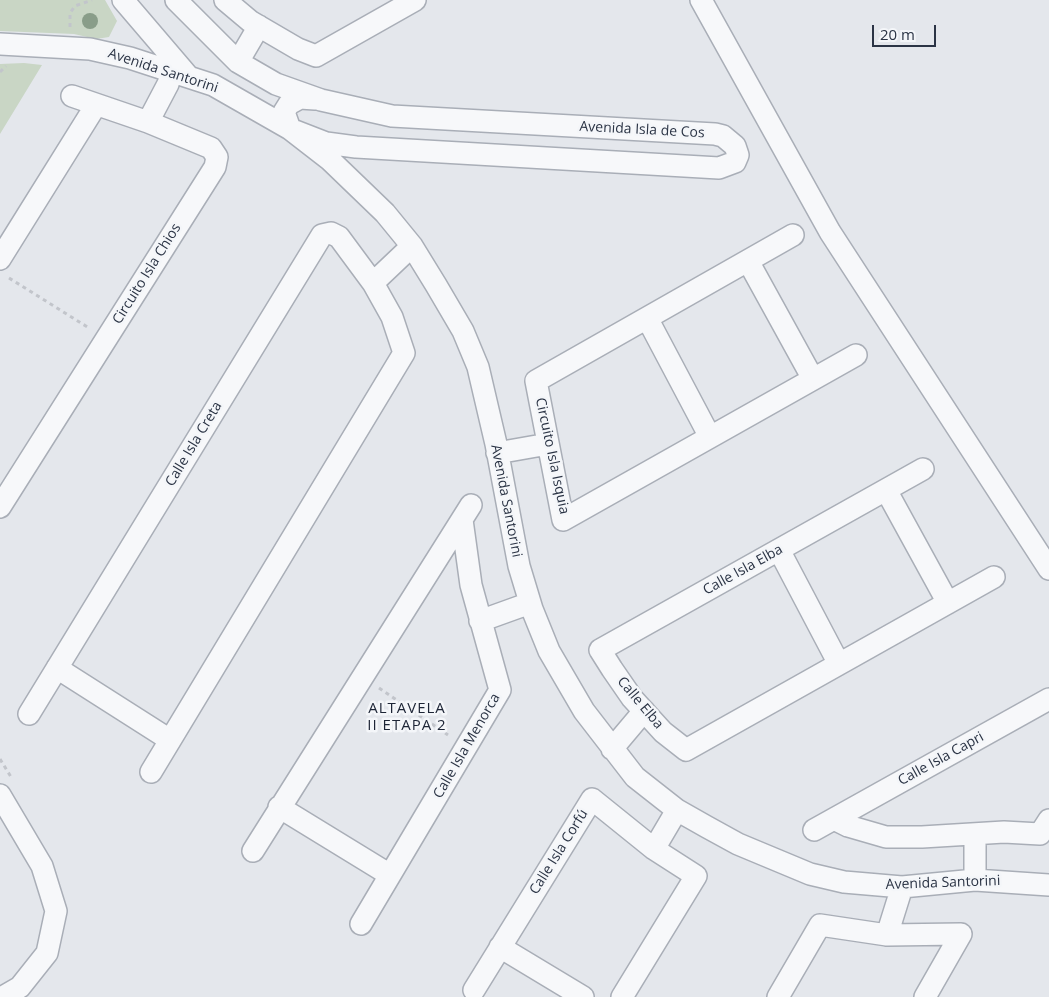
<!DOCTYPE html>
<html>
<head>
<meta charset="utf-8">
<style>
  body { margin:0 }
  #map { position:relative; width:1049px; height:997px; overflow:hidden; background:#e4e7ec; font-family:"Open Sans",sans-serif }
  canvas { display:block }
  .scale { position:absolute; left:872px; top:25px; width:64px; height:22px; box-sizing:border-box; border:2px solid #2b3445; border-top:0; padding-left:6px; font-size:15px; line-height:18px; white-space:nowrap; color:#2b3445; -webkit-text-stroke:4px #f4f6f9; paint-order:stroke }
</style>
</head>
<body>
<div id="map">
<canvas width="1049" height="997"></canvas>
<div class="scale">20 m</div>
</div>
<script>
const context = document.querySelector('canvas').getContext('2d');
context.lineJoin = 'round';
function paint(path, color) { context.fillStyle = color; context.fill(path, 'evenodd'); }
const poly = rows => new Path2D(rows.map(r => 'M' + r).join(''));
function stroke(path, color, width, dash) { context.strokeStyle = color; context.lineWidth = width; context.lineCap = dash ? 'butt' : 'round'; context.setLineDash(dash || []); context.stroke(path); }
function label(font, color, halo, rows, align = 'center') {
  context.font = font + ' "Open Sans",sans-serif'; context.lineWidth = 5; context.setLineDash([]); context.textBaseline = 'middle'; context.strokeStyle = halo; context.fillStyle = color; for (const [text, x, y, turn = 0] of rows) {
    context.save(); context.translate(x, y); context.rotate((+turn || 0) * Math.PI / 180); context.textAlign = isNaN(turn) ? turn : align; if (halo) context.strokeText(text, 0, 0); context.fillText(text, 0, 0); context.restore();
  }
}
paint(poly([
  [0,0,105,0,117,21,109,37,96,39,74,34,0,31],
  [24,63,42,65,0,134,0,64]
]), '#c9d6c5');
const minor = poly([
  [123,0,188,76],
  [176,0,238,62,276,84,321,100,392,116,715,134,723,136,735,146,738,155,735,162,719,168,356,147,326,143,290,129,284,112,289,104,300,98,315,99],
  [225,0,250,21,298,49,316,56,415,0],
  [701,0,830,232,1049,569],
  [0,44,90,49,130,58,213,85,290,129,330,160,385,213,412,246,436,285,463,331,478,367,496,444,519,566,532,609,549,651,584,711,635,777,677,810,707,827,738,844,810,874,844,882,902,887,975,880,1049,885],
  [238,62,259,26],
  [148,122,168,84,172,71],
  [793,235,536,381,563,520,856,355],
  [0,259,96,105],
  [748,261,813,379],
  [373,283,412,246],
  [647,318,710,437],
  [497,453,548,444],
  [923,469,600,650,612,669,632,698,663,732,686,750,994,577],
  [886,490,948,603],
  [0,507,215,167,217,157,211,148,148,122,72,96],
  [779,550,839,664],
  [480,621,530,603],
  [57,668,170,740],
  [29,714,322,235,331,233,339,237,373,283,392,317,404,353,151,772],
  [612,749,644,711],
  [0,795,42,866,56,911,47,953,20,987,3,997],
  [279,807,390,875],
  [834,819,848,826,886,837,922,837,1004,832,1040,834,1049,820],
  [814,830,1049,699],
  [975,834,975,880],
  [654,849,677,810],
  [253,851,471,505],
  [361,924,500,690,471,585,462,520],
  [887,935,902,887],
  [500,947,583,997],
  [474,990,592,799,654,849,696,876,622,997],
  [778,997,820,925,887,935,961,934,925,997]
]);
stroke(minor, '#a9aeb7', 24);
stroke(poly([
  [70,27,70,13,75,6,92,0],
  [0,72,6,66],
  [9,278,89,328],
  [379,688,448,735],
  [0,759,11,777]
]), '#c2c5cb', 3, [4, 4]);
stroke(minor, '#f7f8fa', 21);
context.fillStyle = '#899d89';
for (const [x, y] of [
  [90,21]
]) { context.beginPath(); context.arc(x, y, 8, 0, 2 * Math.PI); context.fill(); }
label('14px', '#2b3445', '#f4f6f9', [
  ["Avenida Santorini",163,71,18],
  ["Avenida Isla de Cos",642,130,3],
  ["Circuito Isla Chios",147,274,-58],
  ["Calle Isla Creta",194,444,-59],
  ["Circuito Isla Isquia",552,456,78],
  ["Avenida Santorini",506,501,79],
  ["Calle Isla Elba",743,570,-29],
  ["Calle Elba",640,703,50],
  ["Calle Isla Menorca",467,746,-60],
  ["Calle Isla Capri",941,759,-29],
  ["Calle Isla Corfú",559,852,-58],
  ["Avenida Santorini",943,883,-2]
]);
context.letterSpacing = '1px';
label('15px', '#1d2536', '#f4f6f9', [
  ["ALTAVELA",407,709],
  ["II ETAPA 2",407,726]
]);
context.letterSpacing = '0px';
</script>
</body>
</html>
